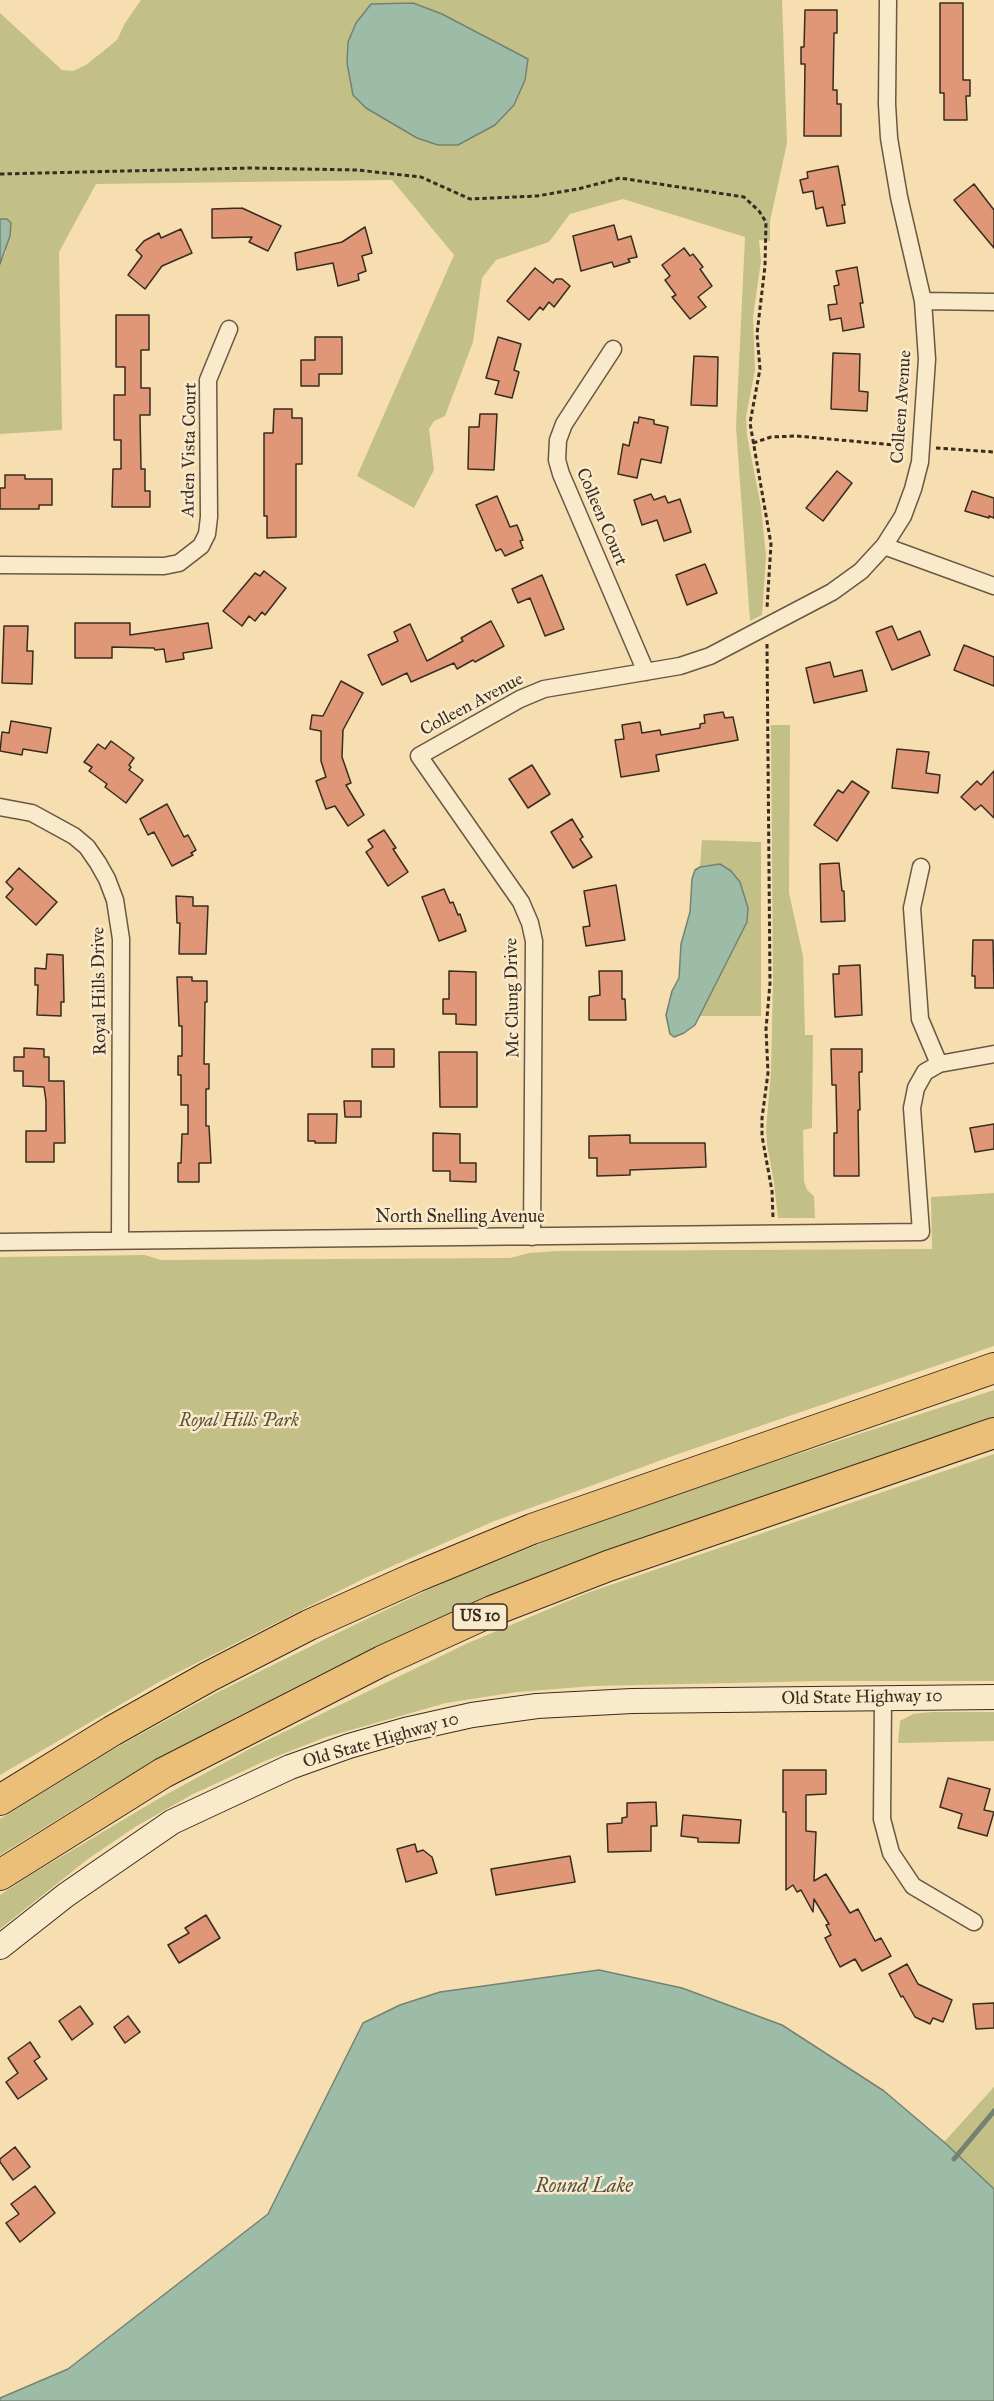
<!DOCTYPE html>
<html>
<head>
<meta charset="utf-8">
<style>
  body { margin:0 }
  canvas { display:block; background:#f6deb0 }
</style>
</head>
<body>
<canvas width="994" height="2401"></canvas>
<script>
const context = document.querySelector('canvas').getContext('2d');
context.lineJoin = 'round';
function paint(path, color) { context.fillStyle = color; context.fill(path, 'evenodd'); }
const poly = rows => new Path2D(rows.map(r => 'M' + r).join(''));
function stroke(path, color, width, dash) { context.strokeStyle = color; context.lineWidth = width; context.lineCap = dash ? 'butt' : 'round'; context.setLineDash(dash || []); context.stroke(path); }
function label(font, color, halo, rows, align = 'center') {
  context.font = font + ' "IM FELL Great Primer",serif'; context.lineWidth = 5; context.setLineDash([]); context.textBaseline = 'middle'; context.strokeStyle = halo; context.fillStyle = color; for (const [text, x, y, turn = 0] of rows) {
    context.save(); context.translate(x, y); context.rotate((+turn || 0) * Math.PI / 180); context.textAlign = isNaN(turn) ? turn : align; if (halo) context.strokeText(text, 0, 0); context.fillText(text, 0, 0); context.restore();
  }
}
paint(poly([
  [141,0,782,0,787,143,770,221,770,241,759,240,761,261,753,317,755,370,746,417,747,435,761,507,764,536,766,556,762,615,750,621,736,427,745,237,623,199,570,214,549,242,496,260,482,278,473,342,445,416,434,421,429,429,434,470,414,508,357,476,454,255,392,180,96,184,59,252,62,430,0,434,0,264,6,252,7,219,0,219,0,13,62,70,73,71,86,65,117,40,125,23],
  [413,3,442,14,486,36,514,105,495,125,459,145],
  [771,725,790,725,789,893,803,956,805,1035,813,1035,812,1128,803,1130,804,1181,807,1190,814,1196,815,1218,778,1218,774,1183,767,1144,766,1130,771,1072,773,981],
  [702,840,761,842,761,1016,698,1016,747,922,708,865,700,867],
  [994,1193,994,1346,678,1454,492,1522,363,1579,159,1682,0,1775,0,1257,145,1255,161,1260,510,1258,529,1253,557,1251,932,1249,931,1197],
  [994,1390,994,1419,564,1566,498,1592,434,1621,331,1669,229,1721,95,1796,0,1855,0,1819,112,1750,216,1693,352,1626,445,1582,554,1538,669,1496],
  [994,1454,994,1681,824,1681,593,1686,517,1692,446,1703,326,1737,265,1761,193,1794,135,1827,88,1859,0,1929,0,1895,34,1873,158,1799,255,1746,468,1643,587,1593],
  [932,1712,994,1712,994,1741,898,1743,900,1721,913,1714],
  [994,2087,994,2189,944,2142]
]), '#c2c087');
const water = poly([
  [413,3,442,14,528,59,525,80,514,105,495,125,458,145,438,145,417,138,366,108,353,95,347,63,348,42,356,23,371,4,413,3],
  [0,219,7,219,11,223,10,236,0,264,0,219],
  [720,864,731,871,740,882,748,908,747,922,695,1025,684,1033,674,1037,670,1034,666,1015,672,991,679,978,681,944,690,912,692,879,695,870,700,867,720,864],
  [599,1970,682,1988,782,2025,884,2091,944,2142,994,2189,994,2401,0,2401,0,2398,68,2369,268,2214,363,2023,400,2005,440,1992,599,1970]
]);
paint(water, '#9dbca8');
stroke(water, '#758272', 1.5);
stroke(poly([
  [954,2159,994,2111]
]), '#758272', 5);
const building = poly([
  [940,3,963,3,963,80,970,80,970,96,966,96,967,120,944,120,944,93,940,93,940,3],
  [805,10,837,10,837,33,834,33,833,90,837,90,837,104,841,104,841,136,804,136,805,64,801,64,801,47,804,47,805,10],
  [838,166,845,205,842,205,845,223,827,226,823,207,816,209,813,191,803,193,800,180,808,178,807,172,838,166],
  [974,184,994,210,994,248,954,200,974,184],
  [242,208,281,226,268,251,249,242,252,237,212,238,212,209,242,208],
  [614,225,618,240,631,236,637,257,628,259,630,262,614,267,612,262,581,271,573,236,614,225],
  [365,227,372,253,362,256,366,271,358,274,359,280,338,286,333,263,297,270,295,253,342,242,365,227],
  [181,229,192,253,162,266,145,289,128,275,142,256,136,250,144,241,159,233,161,238,181,229],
  [684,248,690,256,693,254,703,267,700,269,712,286,698,297,706,307,690,319,672,297,676,295,665,280,670,276,662,265,684,248],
  [857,267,863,303,860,303,864,327,843,331,841,318,830,320,828,305,837,304,834,286,839,285,836,271,857,267],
  [535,268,553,283,556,279,562,279,570,286,554,307,549,302,543,310,540,307,529,320,507,301,535,268],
  [116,315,149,315,149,350,141,350,141,388,150,388,150,415,140,415,141,469,145,469,145,491,150,491,150,507,112,507,113,469,121,469,121,440,114,440,114,395,125,395,125,367,116,367,116,315],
  [315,337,342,337,342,374,319,374,319,386,301,386,301,360,315,360,315,337],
  [498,337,521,344,514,370,519,372,512,398,495,394,499,381,486,378,498,337],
  [833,353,860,354,859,391,868,392,867,411,831,409,833,353],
  [694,356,718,357,717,406,691,405,694,356],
  [274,409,292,409,292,418,302,418,302,464,296,464,296,537,267,538,267,516,264,516,264,433,273,433,274,409],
  [480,414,497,414,494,470,468,469,469,427,479,427,480,414],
  [639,417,654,420,654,424,668,427,661,463,641,459,637,478,618,474,623,444,629,446,634,422,638,423,639,417],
  [837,471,852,483,823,521,806,508,837,471],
  [5,475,25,475,25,479,52,479,52,505,39,505,39,509,0,509,0,488,5,488,5,475],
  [972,491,994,498,994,518,989,516,989,518,965,511,972,491],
  [651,494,654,500,665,496,668,503,680,499,691,532,664,541,657,520,642,525,634,500,651,494],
  [497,496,510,527,517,525,523,540,520,541,523,548,505,556,501,549,496,551,476,505,497,496],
  [705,564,717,593,687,605,676,575,705,564],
  [264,571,286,588,265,615,262,612,255,621,249,616,242,626,223,611,255,573,260,576,264,571],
  [542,575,564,629,545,636,530,598,518,603,512,589,542,575],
  [491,621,504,646,475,662,473,660,457,669,454,663,411,682,407,673,382,685,368,655,398,641,394,632,410,624,427,661,463,641,461,638,491,621],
  [75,623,130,623,130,635,208,623,212,648,183,653,184,659,166,662,164,649,155,650,154,648,112,647,112,658,75,658,75,623],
  [4,626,28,626,27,651,33,651,32,684,2,683,4,626],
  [892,626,898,640,920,631,930,655,892,670,876,632,892,626],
  [964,645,994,657,994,686,954,670,964,645],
  [830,662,834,677,862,670,867,691,814,703,806,668,830,662],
  [341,681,363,693,343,730,342,757,351,783,346,785,364,815,348,826,335,806,326,809,316,781,326,777,321,761,321,731,310,729,312,715,323,716,341,681],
  [723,712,725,718,733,717,738,740,656,755,659,771,621,777,615,740,624,739,622,725,640,722,642,733,660,730,661,735,700,728,700,724,705,723,704,715,723,712],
  [11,721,51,728,47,753,23,749,22,755,0,751,2,732,9,733,11,721],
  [111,741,134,758,129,765,131,767,129,770,143,780,126,803,105,787,107,784,89,771,92,767,84,762,98,744,105,749,111,741],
  [897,749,929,752,926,773,940,775,938,793,892,788,897,749],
  [532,765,550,794,528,808,509,779,532,765],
  [994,771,994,818,981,805,975,810,961,797,977,781,981,785,994,771],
  [852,781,869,792,837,841,814,825,838,790,843,793,852,781],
  [167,804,184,837,188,835,196,850,191,853,193,855,172,866,154,832,148,835,140,819,167,804],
  [572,819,583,837,580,839,592,857,573,868,551,832,572,819],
  [384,830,396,848,393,849,408,872,388,886,366,852,373,847,368,840,384,830],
  [839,863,842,891,844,891,845,921,821,922,820,864,839,863],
  [19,868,57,902,36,925,6,897,13,889,6,882,19,868],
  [616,885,625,940,586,946,583,927,590,926,584,891,616,885],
  [444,889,450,903,453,902,458,915,460,914,466,931,439,941,422,897,444,889],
  [176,896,193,897,193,906,208,906,206,954,179,954,180,923,177,923,176,896],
  [973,940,993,940,994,988,975,988,975,976,972,976,973,940],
  [47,954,63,955,64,1002,61,1002,61,1016,37,1015,38,985,35,985,35,968,46,969,47,954],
  [860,965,862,1015,835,1017,833,974,839,974,839,966,860,965],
  [449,971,476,972,476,1025,456,1024,456,1014,443,1014,443,999,449,999,449,971],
  [599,971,622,971,622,999,625,999,626,1020,589,1020,589,997,600,995,599,971],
  [177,977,192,977,192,981,207,981,207,1002,205,1002,204,1064,209,1064,209,1089,206,1089,206,1126,209,1126,211,1163,199,1163,199,1182,178,1182,178,1163,181,1163,182,1134,188,1134,188,1105,181,1105,181,1075,178,1075,178,1056,182,1056,182,1026,179,1026,177,977],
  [24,1048,44,1049,44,1057,49,1057,49,1081,64,1081,65,1143,54,1143,54,1162,26,1162,26,1131,46,1131,46,1101,44,1087,23,1086,23,1071,14,1071,14,1057,24,1057,24,1048],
  [372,1049,394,1049,394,1067,372,1067,372,1049],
  [831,1049,862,1049,862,1072,859,1072,860,1110,858,1110,859,1176,834,1176,834,1133,837,1133,836,1085,832,1085,831,1049],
  [439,1052,477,1052,477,1107,440,1107,439,1052],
  [344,1101,361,1101,361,1117,345,1117,344,1101],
  [308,1114,337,1114,336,1143,315,1143,315,1141,308,1141,308,1114],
  [994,1124,994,1149,975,1152,970,1128,994,1124],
  [433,1133,460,1134,460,1163,476,1163,476,1182,450,1181,450,1171,433,1171,433,1133],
  [630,1135,630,1143,705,1143,706,1167,630,1170,630,1175,597,1176,597,1158,589,1158,589,1136,630,1135],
  [783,1770,826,1770,826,1794,806,1795,806,1831,816,1832,814,1881,826,1874,850,1913,858,1909,875,1941,881,1938,891,1956,862,1971,855,1959,840,1967,825,1938,831,1935,826,1925,829,1924,814,1899,813,1912,801,1890,797,1892,793,1885,786,1890,786,1812,783,1812,783,1770],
  [948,1778,990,1789,984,1810,994,1812,987,1836,958,1828,962,1814,940,1807,948,1778],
  [656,1802,657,1826,651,1826,651,1851,608,1852,607,1824,622,1823,622,1818,627,1817,627,1803,656,1802],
  [683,1815,741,1820,739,1843,698,1842,698,1838,681,1836,683,1815],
  [415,1844,417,1852,423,1850,432,1857,437,1873,406,1882,397,1849,415,1844],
  [570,1856,575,1882,496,1895,491,1869,570,1856],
  [206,1915,220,1938,179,1963,168,1945,189,1933,185,1928,206,1915],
  [907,1964,918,1984,952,2000,943,2022,933,2018,930,2024,915,2017,903,1996,901,1997,889,1974,907,1964],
  [994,2003,994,2028,976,2029,973,2004,994,2003],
  [80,2006,93,2024,72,2040,59,2021,80,2006],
  [128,2016,140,2032,125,2043,114,2027,128,2016],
  [30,2042,40,2057,34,2061,47,2079,18,2099,6,2082,18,2073,8,2058,30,2042],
  [15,2147,30,2167,13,2180,0,2162,0,2159,15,2147],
  [35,2186,55,2213,20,2242,6,2223,19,2214,11,2204,35,2186]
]);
paint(building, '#df9778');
stroke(building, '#392c20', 1.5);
const street = poly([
  [923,301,994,302],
  [613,349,564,424,558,440,557,460,561,474,646,672],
  [884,546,994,586],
  [0,565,164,566,179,563,201,546,207,534,209,517,208,380,229,329],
  [0,807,32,813,74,836,87,847,98,863,107,879,115,900,121,939,120,1240],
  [921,867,912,908,920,1019,939,1064],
  [532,1237,534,941,530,923,521,902,419,756,520,699,544,689,680,666,710,656,832,592,861,571,884,546,903,516,913,489,920,462,927,359,923,301,899,197,889,138,887,104,888,0],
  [0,1242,921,1232,912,1108,916,1088,925,1072,939,1064,994,1054],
  [883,1698,882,1819,891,1853,913,1886,974,1922]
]);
const secondary = poly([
  [0,1947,66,1895,172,1822,290,1767,349,1746,405,1730,472,1715,537,1706,632,1701,994,1697]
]);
const highway = poly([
  [0,1800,112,1731,208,1677,309,1625,416,1577,532,1529,994,1368],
  [0,1875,163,1773,382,1661,492,1611,608,1566,994,1433]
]);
stroke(street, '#685844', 19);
stroke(secondary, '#392c20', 26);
stroke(highway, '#392c20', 32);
stroke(poly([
  [0,174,250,168,357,170,421,177,470,199,537,196,578,189,620,178,744,197,759,211,766,222,765,266,757,334,760,369,750,423,771,544,767,608],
  [753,443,771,437,797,436,905,446],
  [936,448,994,452],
  [767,644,770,983,766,1029,768,1073,762,1118,762,1136,772,1191,773,1218]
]), '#392c20', 3, [4.5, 3]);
stroke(street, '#f9eacc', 16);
stroke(secondary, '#f9eacc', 24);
stroke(highway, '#ebbf78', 30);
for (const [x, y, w] of [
  [480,1617,54]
]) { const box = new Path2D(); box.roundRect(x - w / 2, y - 13, w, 26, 4.5); context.fillStyle = '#f9eacc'; context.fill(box); stroke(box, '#392c20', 1.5); }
label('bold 16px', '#392c20', null, [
  ["US 10",480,1617]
]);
label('18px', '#392c20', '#f9eacc', [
  ["Colleen Avenue",902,407,-86],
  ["Arden Vista Court",190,450,-89],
  ["Colleen Court",601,517,67],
  ["Colleen Avenue",472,705,-28],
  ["Royal Hills Drive",100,991,-91],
  ["Mc Clung Drive",513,998,-91],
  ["North Snelling Avenue",460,1218],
  ["Old State Highway 10",862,1698,-1],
  ["Old State Highway 10",381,1741,-16]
]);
label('italic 18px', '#5b513a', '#f9eacc', [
  ["Royal Hills Park",239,1422]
]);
label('italic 20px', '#525042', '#f9eacc', [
  ["Round Lake",584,2187]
]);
</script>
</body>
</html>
